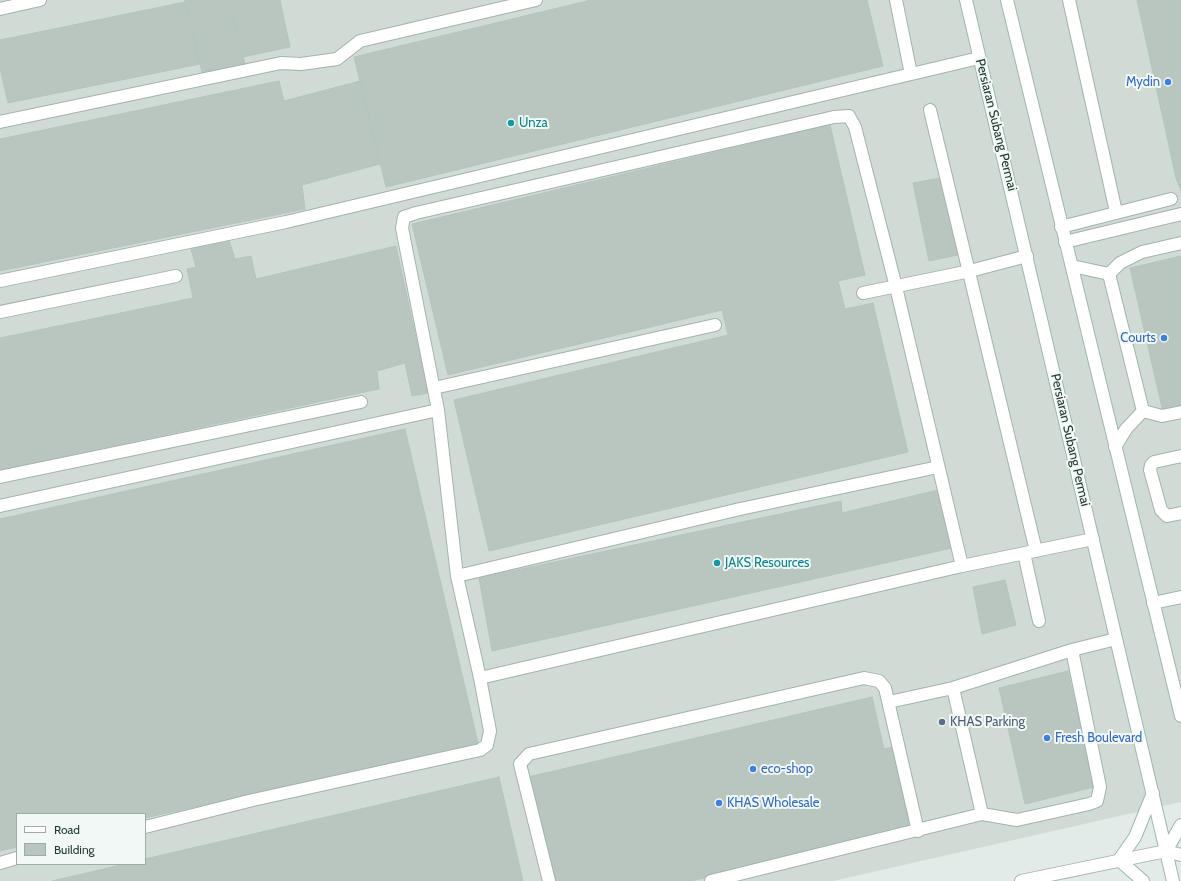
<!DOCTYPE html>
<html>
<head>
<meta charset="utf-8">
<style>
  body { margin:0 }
  #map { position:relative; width:1181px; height:881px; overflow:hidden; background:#e2ebe7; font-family:Cabin,sans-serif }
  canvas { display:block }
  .legend { position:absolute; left:16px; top:813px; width:130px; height:52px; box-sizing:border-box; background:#f2f8f5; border:1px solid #9faca7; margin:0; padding:5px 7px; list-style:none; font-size:12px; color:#233b33 }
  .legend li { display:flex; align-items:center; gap:8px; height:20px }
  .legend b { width:20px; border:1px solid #9faca7 }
</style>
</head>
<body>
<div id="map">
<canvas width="1181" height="881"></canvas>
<ul class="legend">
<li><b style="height:5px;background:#fff"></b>Road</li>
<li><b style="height:11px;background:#b8c6bf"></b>Building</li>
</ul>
</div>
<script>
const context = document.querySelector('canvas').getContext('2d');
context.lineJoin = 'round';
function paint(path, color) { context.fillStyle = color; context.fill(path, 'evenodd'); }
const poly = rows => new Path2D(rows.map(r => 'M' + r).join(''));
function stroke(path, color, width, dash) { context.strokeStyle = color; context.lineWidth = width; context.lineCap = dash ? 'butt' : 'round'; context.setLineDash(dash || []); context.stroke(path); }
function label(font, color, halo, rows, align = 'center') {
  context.font = font + ' Cabin,sans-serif'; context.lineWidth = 4; context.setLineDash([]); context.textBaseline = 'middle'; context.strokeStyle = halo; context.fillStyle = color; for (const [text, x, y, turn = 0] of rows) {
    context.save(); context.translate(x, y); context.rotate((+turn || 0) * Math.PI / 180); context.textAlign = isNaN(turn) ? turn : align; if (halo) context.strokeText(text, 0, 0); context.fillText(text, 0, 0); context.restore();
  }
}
paint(poly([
  [0,0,1181,0,1181,802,833,881,0,881],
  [17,814,145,814,145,864,17,864]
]), '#d0dbd5');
const building = poly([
  [185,0,229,0,245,64,202,73,185,0],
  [229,0,280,0,290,47,243,57,229,0],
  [591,0,867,0,883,66,386,187,354,57,591,0],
  [1137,0,1181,0,1181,191,1176,178,1137,0],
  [185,2,200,64,8,103,0,68,0,40,185,2],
  [279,81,284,101,360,81,380,164,302,185,305,209,0,271,0,139,279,81],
  [830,125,865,275,838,281,845,309,873,303,908,452,489,551,454,400,728,335,722,310,448,375,412,224,830,125],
  [941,178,958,255,929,261,913,183,941,178],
  [229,240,235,259,251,256,256,279,396,246,428,393,412,396,405,363,377,371,379,389,0,470,0,338,193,298,187,269,196,267,191,249,229,240],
  [1181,256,1181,408,1163,412,1130,268,1181,256],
  [405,429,478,743,145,818,145,814,17,814,17,847,0,851,0,519,405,429],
  [938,490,952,548,492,651,479,578,841,501,842,513,938,490],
  [1005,580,1016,625,982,634,973,587,1005,580],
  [1068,671,1094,787,1025,804,999,688,1068,671],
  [872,697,884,749,892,747,911,830,691,881,552,881,528,777,872,697],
  [499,777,523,881,52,881,125,864,145,864,145,859,499,777]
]);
paint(building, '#b8c6bf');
stroke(building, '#b5c5bd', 1);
const service = poly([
  [896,0,911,74],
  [1069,0,1116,212],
  [0,9,40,0],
  [930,110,1036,551],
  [0,122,281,63,301,64,337,59,360,41,536,0],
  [1061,227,1171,199],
  [1065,242,1181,214],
  [1072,266,1109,274,1143,411,1126,429,1115,447],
  [1109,274,1120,263,1142,252,1181,243],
  [0,281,286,222,979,58],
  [863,293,970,271,1027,256],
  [0,312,176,276],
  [434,388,715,325],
  [1143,411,1162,416,1181,412],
  [1181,456,1154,462,1151,465,1150,470,1161,510,1167,516,1181,513],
  [0,477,361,402],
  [0,506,438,410],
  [1024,553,1039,621],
  [457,576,740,509,938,467],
  [1153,603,1181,597],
  [480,678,962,566,1093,539],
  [953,688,982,814],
  [889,702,953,688,1072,650,1116,639],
  [145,827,253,800,480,750,487,745,490,731,480,678,457,576,438,410,402,228,404,217,416,213,834,117,849,116,855,127,896,287,962,566],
  [0,863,17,858],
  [549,881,520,764,529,754,864,678,879,681,885,688,918,831],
  [711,881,982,814,1017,820,1089,804,1097,801,1100,787,1072,650]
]);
const tertiary = poly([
  [1021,881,1166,851]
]);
const secondary = poly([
  [966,0,1173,881],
  [1007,0,1181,716],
  [1166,851,1181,825],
  [1166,851,1181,855],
  [1143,881,1119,860,1135,837,1153,793]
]);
stroke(service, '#a5b3ad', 14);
stroke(tertiary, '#a5b3ad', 14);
stroke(secondary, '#a1b6ae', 14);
stroke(service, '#fff', 12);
stroke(tertiary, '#fff', 12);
stroke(secondary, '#fff', 12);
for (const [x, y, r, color] of [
  [1168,82,4,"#3f7fe0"],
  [511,123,4,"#0f9aa8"],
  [1164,338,4,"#3f7fe0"],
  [717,563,4,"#0f9aa8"],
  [942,722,4,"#5c6f8a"],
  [1047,738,4,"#3f7fe0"],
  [753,769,4,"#3f7fe0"],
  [719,803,4,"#3f7fe0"]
]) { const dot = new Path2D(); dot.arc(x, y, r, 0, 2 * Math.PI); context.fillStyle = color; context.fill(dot); stroke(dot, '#f2f8f5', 1.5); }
label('13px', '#366cbe', '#f2f8f5', [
  ["Mydin",1160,82,"right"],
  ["Courts",1156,338,"right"],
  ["Fresh Boulevard",1055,738],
  ["eco-shop",761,769],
  ["KHAS Wholesale",727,803]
], 'left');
label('13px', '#0d838f', '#f2f8f5', [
  ["Unza",519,123],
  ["JAKS Resources",725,563]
], 'left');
label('13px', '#233b33', '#f2f8f5', [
  ["Persiaran Subang Permai",996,125,76],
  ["Persiaran Subang Permai",1070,440,77]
]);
label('13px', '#4e5e75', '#f2f8f5', [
  ["KHAS Parking",950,722]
], 'left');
</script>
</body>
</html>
